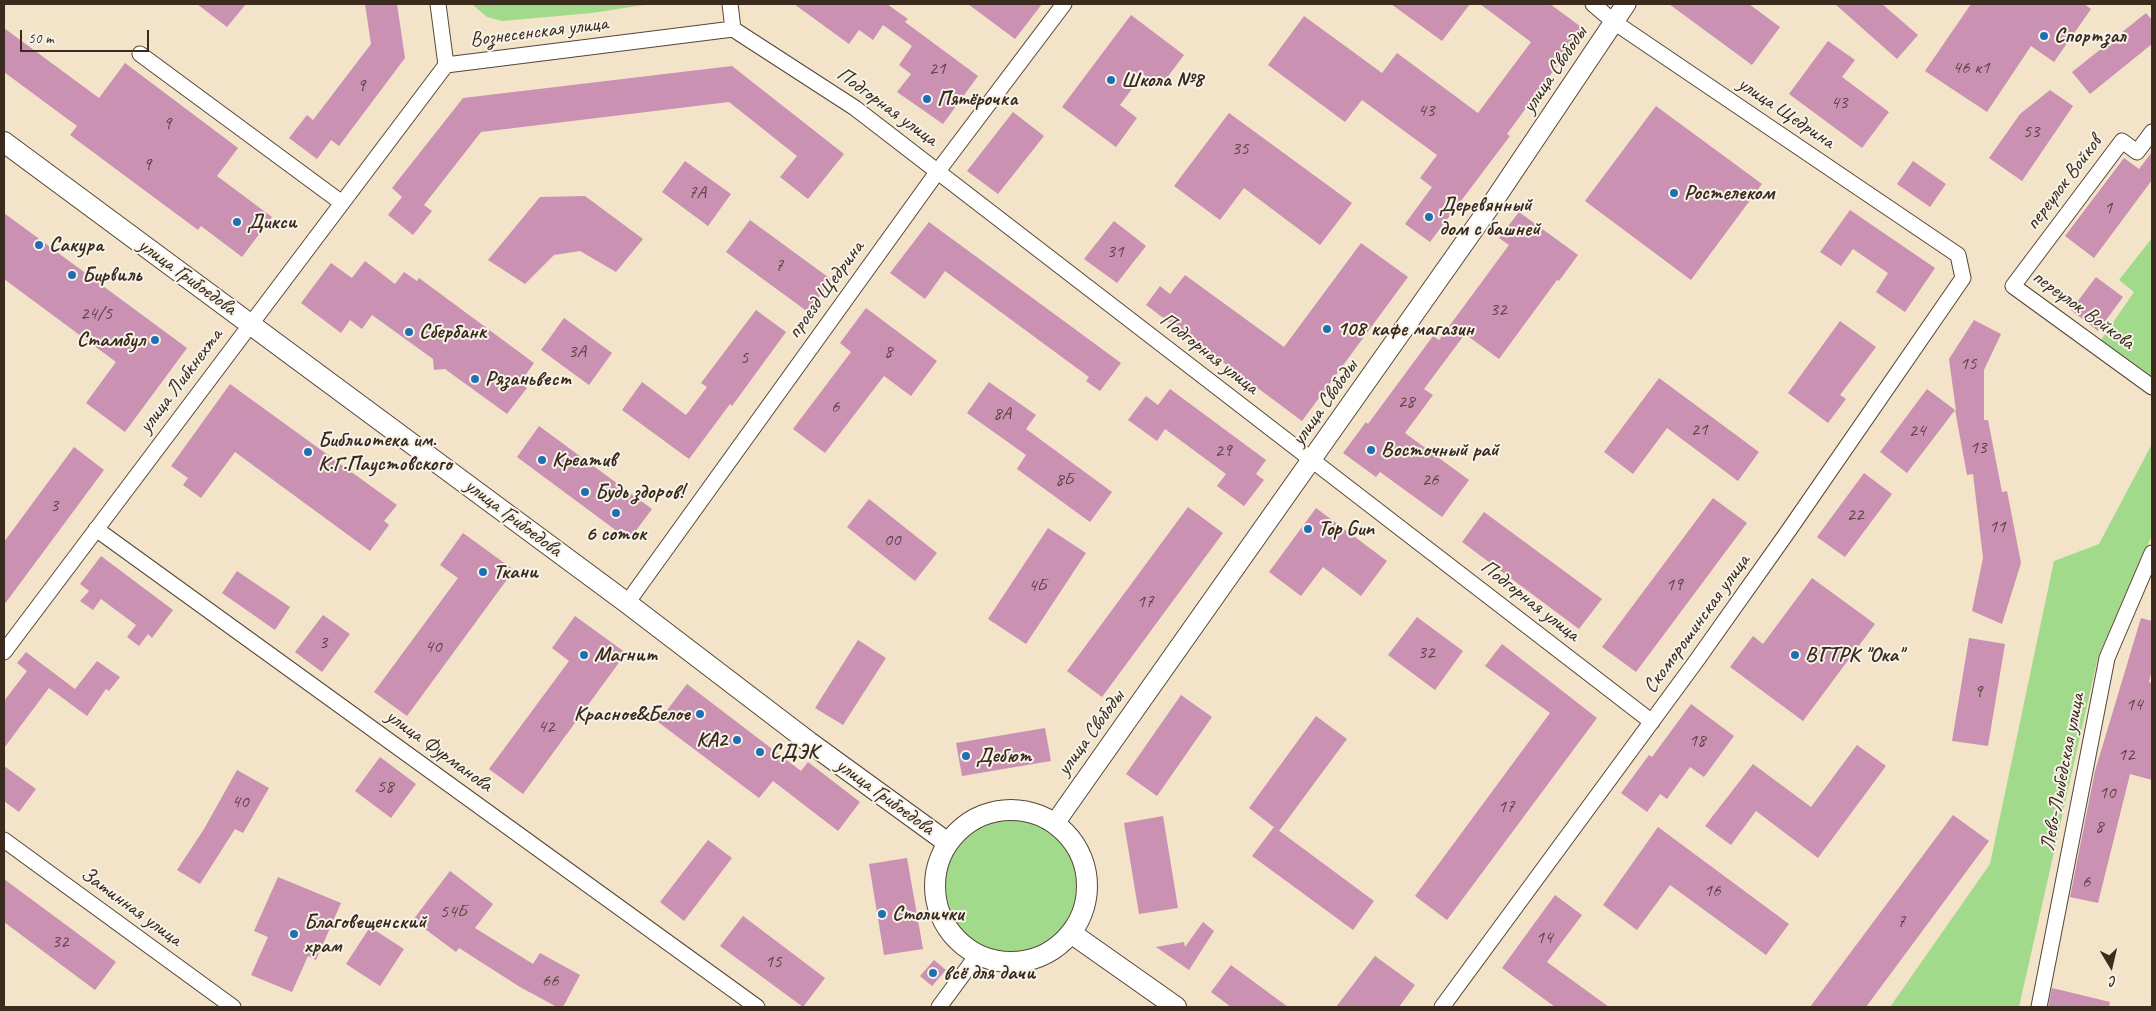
<!DOCTYPE html>
<html>
<head>
<meta charset="utf-8">
<style>
  body { margin:0 }
  #map { position:relative; width:2156px; height:1011px; overflow:hidden; background:#f2e3c9; font-family:Caveat,sans-serif }
  canvas { display:block }
  .frame { position:absolute; inset:0; border:5px solid #3b2a1e; pointer-events:none }
  .north { position:absolute; left:2086px; top:941px; width:50px; height:50px; -webkit-text-stroke:4px #f7f3e8; paint-order:stroke; rotate:171deg; font-size:14px; font-weight:700; line-height:20px; text-align:center; color:#3b2a1e }
  .north::after { content:''; display:block; margin:auto; width:18px; height:22px; background:#3b2a1e; clip-path:polygon(50% 0,100% 100%,50% 72%,0 100%) }
  .scale { position:absolute; left:20px; top:30px; width:129px; height:22px; box-sizing:border-box; border:2px solid #3b2a1e; border-top:0; padding-left:6px; font-size:15px; line-height:18px; white-space:nowrap; color:#3b2a1e; -webkit-text-stroke:4px #f7f3e8; paint-order:stroke }
</style>
</head>
<body>
<div id="map">
<canvas width="2156" height="1011"></canvas>
<div class="frame"></div>
<div class="north">С</div>
<div class="scale">50 m</div>
</div>
<script>
const context = document.querySelector('canvas').getContext('2d');
context.lineJoin = 'round';
function paint(path, color) { context.fillStyle = color; context.fill(path, 'evenodd'); }
const poly = rows => new Path2D(rows.map(r => 'M' + r).join(''));
function stroke(path, color, width, dash) { context.strokeStyle = color; context.lineWidth = width; context.lineCap = dash ? 'butt' : 'round'; context.setLineDash(dash || []); context.stroke(path); }
function label(font, color, halo, rows, align = 'center') {
  context.font = font + ' Caveat,sans-serif'; context.lineWidth = 4; context.setLineDash([]); context.textBaseline = 'middle'; context.strokeStyle = halo; context.fillStyle = color; for (const [text, x, y, turn = 0] of rows) {
    context.save(); context.translate(x, y); context.rotate((+turn || 0) * Math.PI / 180); context.textAlign = isNaN(turn) ? turn : align; if (halo) context.strokeText(text, 0, 0); context.fillText(text, 0, 0); context.restore();
  }
}
paint(poly([
  [472,4,650,4,592,13,502,21,487,17],
  [2152,238,2152,377,2101,340,2134,292,2119,280],
  [2152,444,2152,535,2098,657,2019,1007,1890,1007,1990,864,2054,561,2099,544],
  '944 886a67 67 0 1 1 134 0a67 67 0 1 1-134 0Z'
]), '#a2da8c');
paint(poly([
  [197,4,246,4,227,27],
  [365,4,397,4,405,58,339,146,331,140,317,159,289,138,307,115,313,120,371,44],
  [794,4,887,4,908,19,905,22,978,76,943,124,897,92,911,74,899,65,912,46,883,25,873,40,859,30,849,44],
  [968,4,1042,4,1015,39],
  [1391,4,1470,4,1442,41],
  [1480,4,1550,4,1584,29,1507,134,1510,136,1430,242,1405,224,1432,187,1420,178,1437,155,1362,100,1345,122,1268,65,1304,16,1382,73,1397,53,1478,113,1531,42],
  [1669,4,1749,4,1780,27,1752,65],
  [1835,4,1882,4,1918,35,1897,59],
  [1971,4,2084,4,2091,9,2054,62,2031,46,1987,112,1925,71],
  [2146,13,2152,20,2152,44,2090,94,2072,72],
  [1131,15,1184,55,1160,87,1143,74,1120,105,1137,118,1116,147,1062,107],
  [4,28,99,98,125,63,238,148,217,176,272,217,242,257,201,226,198,230,70,135,77,126,4,72],
  [1828,41,1855,60,1842,77,1889,112,1862,148,1789,94],
  [732,66,844,154,808,199,780,177,797,156,729,102,481,132,424,205,432,211,413,235,388,215,402,197,392,188,463,98],
  [2050,90,2073,106,2022,181,1989,158,2020,114],
  [1656,106,1762,184,1691,280,1585,201],
  [1013,112,1044,136,998,194,967,171],
  [1229,113,1352,203,1320,245,1244,188,1220,220,1174,186],
  [2152,152,2152,180,2094,258,2065,236,2124,158,2139,169],
  [685,161,731,194,708,226,662,192],
  [1913,161,1946,184,1930,207,1897,184],
  [585,196,643,239,616,272,580,251,554,255,525,284,488,260,540,197],
  [1850,210,1935,268,1905,312,1876,292,1888,273,1853,249,1841,266,1820,252],
  [1519,212,1578,255,1559,281,1557,280,1499,359,1465,334,1424,389,1433,395,1405,433,1469,480,1442,517,1380,472,1376,477,1343,453,1366,422,1368,424,1433,336,1439,340,1509,245,1499,238],
  [4,213,187,348,125,432,86,403,116,362,4,279],
  [750,220,832,280,808,312,726,252],
  [1114,221,1146,246,1117,283,1084,259],
  [929,222,1121,363,1100,391,1086,381,1089,377,945,271,925,299,890,273],
  [1361,243,1408,277,1302,421,1146,305,1160,286,1170,294,1185,275,1284,347],
  [365,261,395,284,404,272,417,281,419,278,534,363,520,383,527,388,507,414,445,369,434,370,433,359,372,315,362,329,350,320,341,333,301,303,331,263,352,278],
  [2096,277,2123,297,2098,331,2071,310],
  [866,308,937,361,911,396,884,376,825,453,793,429,851,352,840,343],
  [756,310,786,332,732,406,730,404,689,459,622,410,642,382,686,415,707,387,701,383],
  [564,318,612,353,589,385,541,350],
  [1974,320,2001,334,1984,370,1984,420,1988,420,2002,492,2007,491,2021,563,2002,624,1972,611,1983,558,1973,474,1967,475,1955,410,1956,411,1949,359],
  [1840,321,1876,347,1840,395,1846,399,1828,423,1788,393],
  [1659,378,1759,452,1738,481,1667,428,1633,474,1604,452],
  [989,382,1036,415,1026,429,1112,492,1090,522,1017,469,1026,455,967,413],
  [230,384,397,505,384,521,389,525,370,551,235,452,201,498,183,485,188,478,171,466],
  [1170,389,1266,460,1256,474,1264,480,1244,506,1217,486,1226,474,1165,429,1157,441,1128,420,1146,396,1158,405],
  [1927,389,1955,410,1907,473,1880,452],
  [539,426,652,509,629,540,517,457],
  [74,447,104,470,4,605,4,542],
  [1864,473,1892,494,1845,557,1817,537],
  [1713,498,1747,523,1636,672,1602,647],
  [869,499,937,553,915,581,847,527],
  [1188,507,1223,533,1102,697,1067,671],
  [1316,508,1387,561,1361,596,1323,567,1301,596,1269,572],
  [1484,512,1602,599,1579,629,1462,542],
  [1048,528,1086,553,1026,644,988,619],
  [463,533,514,570,407,716,374,692,458,578,440,565],
  [101,556,173,610,152,638,148,634,139,646,127,637,136,625,101,599,93,610,80,601,89,591,80,584],
  [237,571,290,607,275,630,222,593],
  [1812,578,1875,624,1803,721,1730,667,1753,636,1763,644],
  [323,615,350,634,322,672,295,652],
  [575,616,626,653,523,794,489,769,569,661,552,648],
  [1417,617,1463,651,1435,690,1388,655],
  [2141,618,2152,621,2152,670,2149,682,2152,683,2152,780,2130,774,2098,903,2070,897,2095,771],
  [1969,638,2005,644,1988,746,1952,741],
  [858,640,886,658,843,725,815,708],
  [1502,644,1597,718,1447,920,1415,896,1550,713,1485,666],
  [26,652,75,689,97,661,120,677,109,691,106,689,87,716,49,688,4,748,4,701,27,671,17,663],
  [687,684,801,771,808,762,860,802,838,831,773,781,759,798,658,722],
  [1181,695,1212,717,1157,796,1126,774],
  [1691,704,1734,736,1704,777,1690,767,1667,799,1660,794,1647,812,1621,793,1649,755,1652,757],
  [1316,716,1347,739,1279,831,1249,808],
  [1045,728,1051,761,962,776,956,743],
  [1857,745,1886,766,1818,858,1756,811,1731,845,1705,826,1753,764,1811,807],
  [380,757,416,784,391,818,355,791],
  [4,766,36,789,19,812,4,801],
  [237,770,269,788,243,833,235,829,200,884,177,870,204,829],
  [1953,815,1989,841,1866,1007,1810,1007],
  [1163,816,1178,908,1139,914,1124,823],
  [1274,827,1374,901,1353,930,1252,856],
  [1658,827,1789,924,1766,955,1670,885,1637,930,1603,905],
  [708,840,732,858,684,921,660,902],
  [907,858,923,949,884,955,869,864],
  [450,871,493,904,475,928,533,964,540,953,580,975,563,1007,557,1007,520,987,459,948,456,952,413,920],
  [278,877,341,903,316,960,308,956,292,992,251,975,268,937,254,931],
  [4,879,116,962,95,990,4,922],
  [1555,895,1582,915,1547,962,1609,1007,1555,1007,1502,968],
  [743,916,825,978,803,1007,720,946],
  [1203,922,1214,931,1189,970,1156,947,1184,942,1185,947],
  [370,927,404,949,380,986,346,964],
  [1375,956,1415,985,1399,1007,1336,1007],
  [934,960,946,970,932,986,920,976],
  [1231,965,1288,1007,1231,1007,1211,992],
  [2052,988,2110,1002,2109,1007,2048,1007]
]), '#ca91b3');
const minor = poly([
  [438,4,446,65,733,29,730,4],
  [733,29,855,108,1652,722],
  [140,54,342,203],
  [2152,132,2137,152,2122,141,2013,286,2152,387],
  [96,529,757,1007],
  [627,603,938,171,1064,4],
  [4,652,446,65],
  [4,840,233,1007],
  [939,1007,978,954],
  [1442,1007,1697,660,1787,533,1963,278,1958,255,1614,22,1593,4],
  [2039,1007,2107,658,2152,553]
]);
const tertiary = poly([
  [1055,823,1489,208,1626,4]
]);
const secondary = poly([
  [4,142,627,603,809,742,948,843],
  '935 886a76 76 0 1 1 152 0a76 76 0 1 1-152 0Z',
  [1071,933,1176,1007]
]);
stroke(minor, '#564638', 17);
stroke(tertiary, '#564638', 21);
stroke(secondary, '#564638', 22);
stroke(minor, '#fff', 15);
stroke(tertiary, '#fff', 19);
stroke(secondary, '#fff', 20);
for (const [x, y, r, color] of [
  [2044,36,5,"#1f6fb2"],
  [1111,80,5,"#1f6fb2"],
  [927,99,5,"#1f6fb2"],
  [1674,193,5,"#1f6fb2"],
  [1429,217,5,"#1f6fb2"],
  [237,222,5,"#1f6fb2"],
  [39,245,5,"#1f6fb2"],
  [72,275,5,"#1f6fb2"],
  [1327,329,5,"#1f6fb2"],
  [409,332,5,"#1f6fb2"],
  [155,340,5,"#1f6fb2"],
  [475,379,5,"#1f6fb2"],
  [1371,450,5,"#1f6fb2"],
  [308,452,5,"#1f6fb2"],
  [542,460,5,"#1f6fb2"],
  [585,492,5,"#1f6fb2"],
  [616,513,5,"#1f6fb2"],
  [1308,529,5,"#1f6fb2"],
  [483,572,5,"#1f6fb2"],
  [584,655,5,"#1f6fb2"],
  [1795,655,5,"#1f6fb2"],
  [700,714,5,"#1f6fb2"],
  [737,740,5,"#1f6fb2"],
  [760,752,5,"#1f6fb2"],
  [966,756,5,"#1f6fb2"],
  [882,914,5,"#1f6fb2"],
  [294,934,5,"#1f6fb2"],
  [933,973,5,"#1f6fb2"]
]) { const dot = new Path2D(); dot.arc(x, y, r, 0, 2 * Math.PI); context.fillStyle = color; context.fill(dot); stroke(dot, '#f7f3e8', 2); }
label('19px', '#5f4443', null, [
  ["46 к1",1971,68],
  ["21",937,69],
  ["9",361,86],
  ["43",1839,103],
  ["43",1426,111],
  ["9",167,124],
  ["53",2031,132],
  ["35",1240,149],
  ["9",147,165],
  ["7А",697,193],
  ["1",2108,208],
  ["31",1115,252],
  ["7",779,266],
  ["32",1498,310],
  ["24/5",96,314],
  ["3А",577,352],
  ["8",888,352],
  ["5",744,358],
  ["15",1968,364],
  ["28",1406,402],
  ["6",835,407],
  ["8А",1002,414],
  ["21",1699,430],
  ["24",1917,431],
  ["13",1978,448],
  ["29",1223,451],
  ["8Б",1064,480],
  ["26",1430,480],
  ["3",54,506],
  ["22",1855,515],
  ["11",1997,527],
  ["00",892,540],
  ["19",1674,585],
  ["4Б",1037,586],
  ["17",1145,602],
  ["3",323,643],
  ["40",433,647],
  ["32",1426,653],
  ["9",1978,692],
  ["14",2134,705],
  ["42",546,727],
  ["18",1697,741],
  ["12",2126,755],
  ["58",385,787],
  ["10",2107,793],
  ["40",240,802],
  ["17",1506,807],
  ["8",2099,827],
  ["6",2086,882],
  ["16",1712,891],
  ["54Б",453,912],
  ["7",1901,922],
  ["14",1544,938],
  ["32",60,942],
  ["15",773,962],
  ["66",550,981]
]);
label('21px', '#3b2a1e', '#f7f3e8', [
  ["Вознесенская улица",539,32,-7],
  ["улица Свободы",1555,70,-56],
  ["Подгорная улица",887,107,36],
  ["улица Щедрина",1786,113,34],
  ["переулок Войков",2064,183,-53],
  ["улица Грибоедова",187,277,36],
  ["проезд Щедрина",826,290,-54],
  ["переулок Войкова",2083,310,36],
  ["Подгорная улица",1209,354,38],
  ["улица Либкнехта",181,381,-53],
  ["улица Свободы",1325,403,-55],
  ["улица Грибоедова",513,518,37],
  ["Подгорная улица",1530,601,38],
  ["Скоморошинская улица",1697,624,-54],
  ["улица Свободы",1091,733,-54],
  ["улица Фурманова",439,751,36],
  ["Лево-Лыбедская улица",2063,772,-79],
  ["улица Грибоедова",885,797,36],
  ["Затинная улица",131,907,36]
]);
label('bold 21px', '#3b2a1e', '#f7f3e8', [
  ["Спортзал",2054,36],
  ["Школа №8",1121,80],
  ["Пятёрочка",937,99],
  ["Ростелеком",1684,193],
  ["Деревянный",1439,205],
  ["дом с башней",1439,229],
  ["Дикси",247,222],
  ["Сакура",49,245],
  ["Бирвиль",82,275],
  ["108 кафе магазин",1337,329],
  ["Сбербанк",419,332],
  ["Стамбул",145,340,"right"],
  ["Рязаньвест",485,379],
  ["Библиотека им.",318,440],
  ["К.Г.Паустовского",318,464],
  ["Восточный рай",1381,450],
  ["Креатив",552,460],
  ["Будь здоров!",595,492],
  ["Top Gun",1318,529],
  ["6 соток",616,534,"center"],
  ["Ткани",493,572],
  ["Магнит",594,655],
  ["ВГТРК \"Ока\"",1805,655],
  ["Красное&Белое",690,714,"right"],
  ["КА2",727,740,"right"],
  ["СДЭК",770,752],
  ["Дебют",976,756],
  ["Столички",892,914],
  ["Благовещенский",304,922],
  ["храм",304,946],
  ["всё для дачи",943,973]
], 'left');
</script>
</body>
</html>
